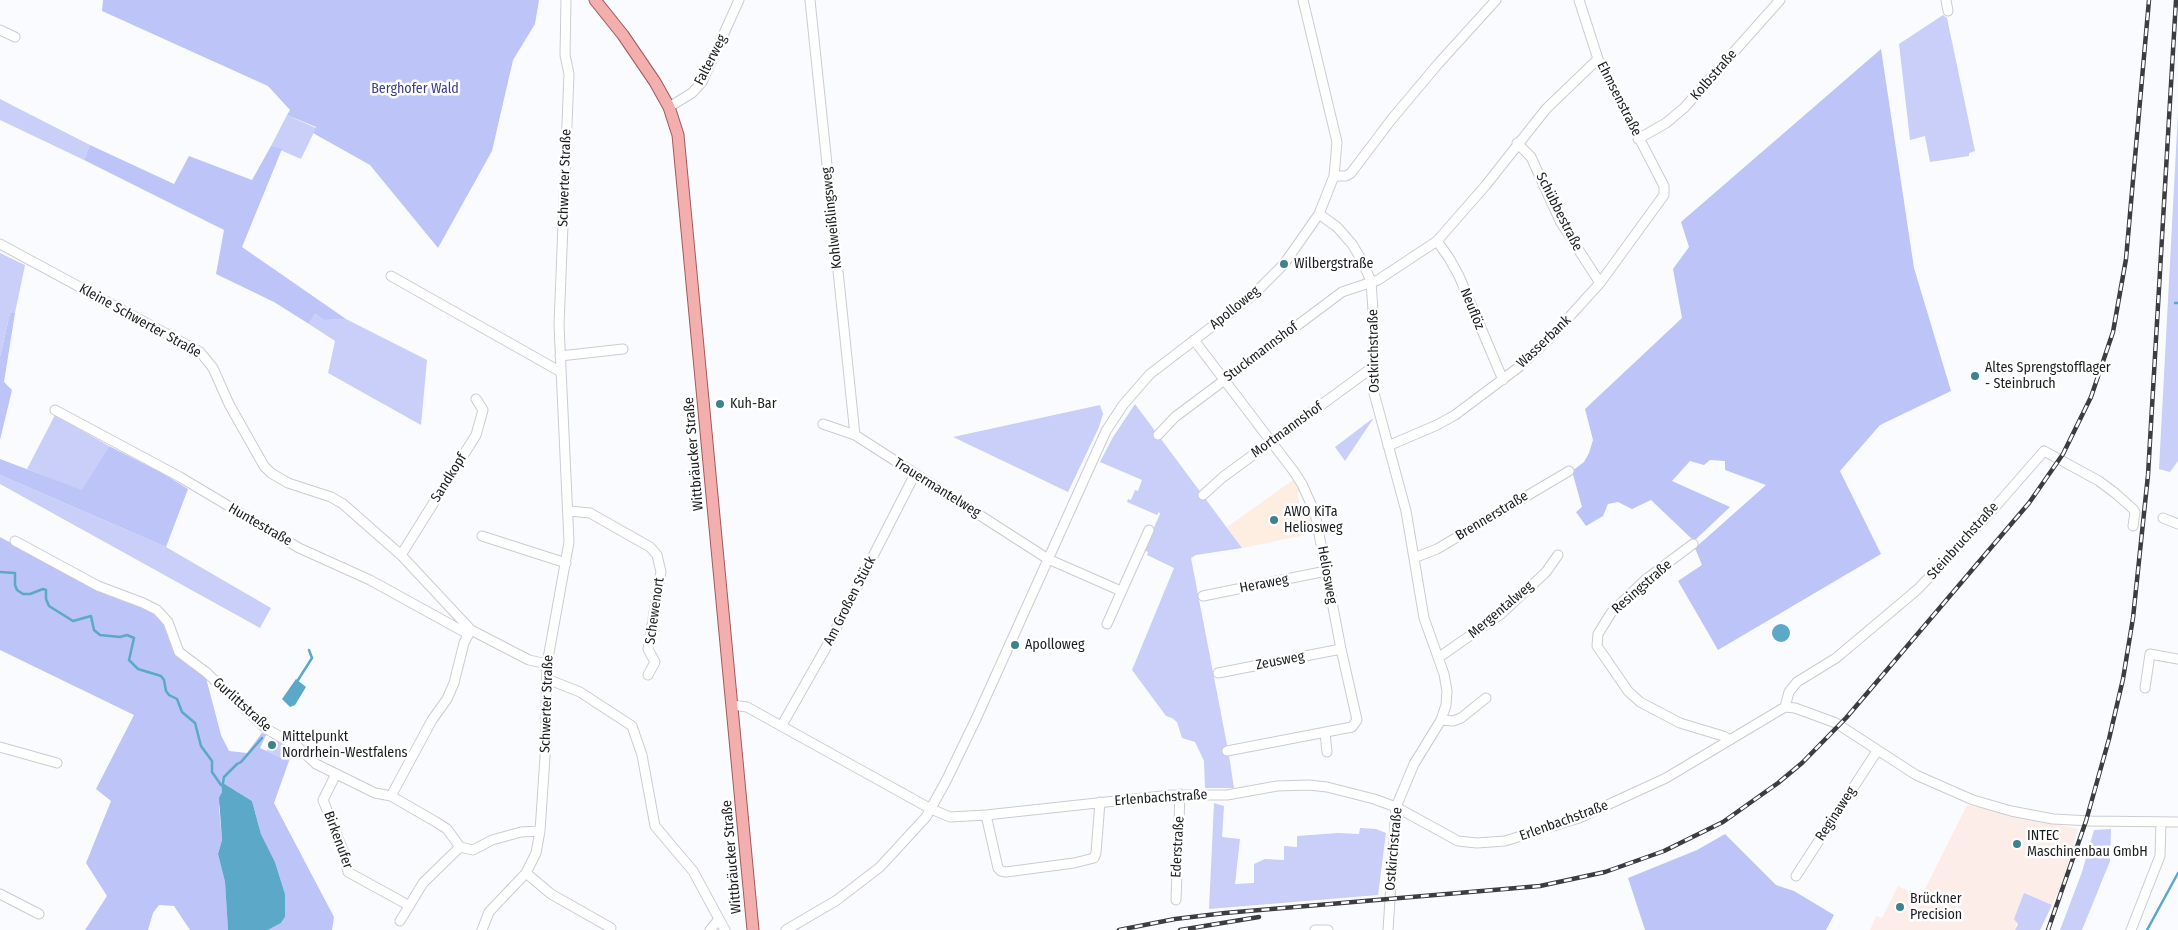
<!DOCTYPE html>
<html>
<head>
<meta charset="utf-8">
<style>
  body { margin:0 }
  canvas { display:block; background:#fafbff }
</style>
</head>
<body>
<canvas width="2178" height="930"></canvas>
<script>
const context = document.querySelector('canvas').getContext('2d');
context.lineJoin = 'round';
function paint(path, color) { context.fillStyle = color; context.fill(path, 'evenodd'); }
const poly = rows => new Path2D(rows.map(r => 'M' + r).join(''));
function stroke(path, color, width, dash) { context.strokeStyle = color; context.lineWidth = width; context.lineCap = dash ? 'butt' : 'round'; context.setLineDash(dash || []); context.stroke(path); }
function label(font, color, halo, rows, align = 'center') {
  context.font = font + ' "Fira Sans Condensed",sans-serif'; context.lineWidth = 5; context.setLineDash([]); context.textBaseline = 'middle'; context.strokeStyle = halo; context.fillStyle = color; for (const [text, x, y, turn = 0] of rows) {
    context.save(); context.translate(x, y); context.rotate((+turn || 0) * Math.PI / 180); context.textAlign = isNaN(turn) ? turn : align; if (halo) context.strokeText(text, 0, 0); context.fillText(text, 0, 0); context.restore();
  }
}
paint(poly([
  [1967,805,2078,829,2064,878,2052,905,2024,894,2015,930,1870,930,1876,916,1882,918,1898,886,1921,897]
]), '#fdede9');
paint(poly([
  [1293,480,1301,491,1297,493,1302,513,1309,511,1315,533,1242,548,1227,527]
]), '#fdeee1');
paint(poly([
  [1943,15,1947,18,1975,151,1969,153,1969,156,1930,162,1925,136,1910,140,1899,44],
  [0,99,90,145,84,160,0,120],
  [2178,112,2178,461,2170,472,2159,469],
  [287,115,316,128,301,159,271,146],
  [0,253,25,265,15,313,10,313,0,357],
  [315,314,324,320,346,319,427,360,421,425,328,373,335,341,309,324],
  [1135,404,1242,548,1196,555,1191,558,1229,755,1234,788,1205,788,1204,761,1195,742,1182,738,1177,722,1172,718,1166,716,1132,670,1174,568,1147,555,1148,552,1144,550,1160,514,1159,512,1157,515,1127,502,1128,499,1131,500,1135,490,1138,491,1142,480,1100,462,1113,437],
  [1100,405,1103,414,1099,427,1068,492,953,437],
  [55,415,109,446,82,491,27,469],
  [1372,419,1373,419,1345,461,1335,447],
  [0,475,166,547,271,608,260,628,0,484],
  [273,737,296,750,297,752,289,761,267,751],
  [1214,803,1224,806,1222,837,1240,839,1235,884,1254,883,1254,864,1265,859,1284,860,1284,846,1297,847,1297,836,1338,833,1359,834,1360,828,1376,829,1386,833,1378,895,1209,909],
  [2111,829,2110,861,2082,930,2060,930,2082,872,2094,830],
  [2024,893,2052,905,2040,930,2015,930,2018,924,2014,919]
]), '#c9cff8');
paint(poly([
  [103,0,539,0,535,24,513,60,492,151,438,248,370,165,313,133,316,127,287,115,290,110,268,86,102,11],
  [1881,49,1914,268,1951,391,1880,425,1840,471,1881,554,1718,650,1678,581,1702,565,1695,548,1766,485,1725,470,1725,461,1710,460,1704,465,1690,461,1672,481,1730,507,1694,541,1651,500,1632,509,1618,502,1608,504,1603,516,1586,526,1576,512,1582,507,1572,471,1584,462,1589,453,1593,440,1585,409,1682,318,1673,269,1689,247,1681,222],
  [90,145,174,184,189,156,252,180,271,146,282,149,242,247,346,319,324,320,315,314,309,324,274,302,216,274,224,230,84,160],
  [10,313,15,313,4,382,12,390,0,440,0,357],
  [109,446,162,473,188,489,166,547,0,475,0,459,82,490],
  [0,537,107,595,143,605,161,617,177,653,205,674,221,735,229,751,247,753,264,730,267,733,260,748,289,761,274,803,334,917,332,930,268,930,281,923,285,917,285,894,275,862,261,834,252,801,223,783,221,785,222,792,219,808,222,840,218,854,225,882,228,930,190,930,174,906,159,905,153,913,148,930,85,930,107,896,86,863,111,801,96,789,134,715,0,650],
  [1725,834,1776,885,1794,891,1834,915,1826,930,1645,930,1628,878,1697,850]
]), '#bdc4f7');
paint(poly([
  '1772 633a9 9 0 1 1 18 0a9 9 0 1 1-18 0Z',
  [296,679,306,687,295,705,290,707,282,699],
  [223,783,252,801,261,834,275,862,285,894,285,917,281,923,268,930,228,930,225,882,218,854,222,840,219,798,222,792,221,785]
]), '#5ba8c8');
stroke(poly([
  [2175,303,2178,303],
  [0,572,15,573,15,585,17,590,23,594,30,594,43,589,46,590,46,599,49,606,73,621,91,616,94,630,100,635,120,637,127,635,134,638,129,660,138,669,161,676,164,680,166,691,169,695,177,699,182,712,195,723,201,746,212,761,212,772,221,785],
  [298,680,312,658,309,650],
  [223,783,224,777,237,764,241,762,262,738],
  [2147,930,2178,873]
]), '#5ba8c8', 2.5);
const minor = poly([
  [810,0,855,435],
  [1946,0,1948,11],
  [0,30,15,37],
  [669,107,692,93,702,82,739,0],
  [1638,139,1666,123,1684,108,1780,0],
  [1517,143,1531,157,1560,221,1600,283],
  [1334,176,1346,176,1351,173,1391,120,1438,64,1496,0],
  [1319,214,1337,227,1352,244,1361,259,1371,281,1374,326,1374,393,1406,511,1424,618,1444,674,1447,691,1446,705,1441,720,1414,764,1396,807,1388,930],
  [1437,241,1449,258,1459,276,1503,380],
  [0,244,200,352,213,368,229,404,264,466,271,473,288,483,331,497,343,504,401,555,471,630,529,660,547,664],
  [391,276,561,372],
  [1194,340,1295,473,1302,484,1315,513,1341,649,1357,720,1352,727,1227,751],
  [560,356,623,349],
  [55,410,180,477,299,548,370,580,468,634],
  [823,424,855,435,1048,559,1121,591],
  [1158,435,1175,417,1342,292,1378,280,1437,241,1486,185,1546,109,1598,59],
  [1388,446,1437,425,1455,415,1519,367,1551,337,1600,283,1664,195,1664,186,1598,59,1579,0],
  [1203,495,1223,477,1373,367],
  [569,511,590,513,650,547,657,555,661,572,648,649,655,662,648,675],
  [2163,518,2178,524],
  [482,536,566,563],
  [15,541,98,586,143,603,157,610,168,622,179,652,207,673,265,728,298,747,316,764,375,793,391,796,436,822,447,829,460,847,473,850,492,840,521,832,540,831],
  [1693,544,1645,580,1611,613,1598,634,1597,646,1628,691,1640,702,1680,723,1723,736,1730,740],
  [401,555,476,435,483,410,476,399],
  [1414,558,1437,549,1569,471],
  [1203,596,1326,571],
  [1107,624,1149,530],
  [1438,658,1501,614,1546,572,1558,555],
  [1218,673,1341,649],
  [547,679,580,692,632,726,642,755,655,826,693,871,725,930],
  [2145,688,2150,654,2178,659],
  [732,705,747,707,931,809,950,817,986,815,1171,795,1227,795,1277,786,1309,785,1327,787,1374,799,1396,807,1458,841,1477,843,1505,841,1579,818,1666,778,1785,707,1795,708,1836,723,1916,775,1973,800,2011,811,2053,819,2091,821,2178,822],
  [1785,707,1789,692,1797,682,1836,658,1918,589,1989,514,2044,451,2099,481,2115,493,2133,509,2135,512,2133,526],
  [1441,720,1453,721,1461,718,1486,698],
  [782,725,828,644,915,474],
  [1325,733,1327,752],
  [0,747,57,763],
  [336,774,323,800,344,853,348,872,408,905],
  [391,796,432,720,447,699,454,683,464,643,470,631],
  [986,815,998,868,1001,871,1006,872,1074,863,1094,858,1096,853,1100,802],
  [526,873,551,894,611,928],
  [1796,876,1877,751],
  [0,894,39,914],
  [1176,900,1180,794],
  [400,921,423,883,460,847],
  [482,930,489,912,526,873,536,853,540,831,545,757,547,664,569,542,559,325,569,74,565,55,566,0],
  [710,930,719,919],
  [786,930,837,900,880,867,926,817,946,781,976,719,1106,431,1123,405,1150,374,1252,296,1284,264,1319,214,1334,176,1337,142,1303,0],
  [1315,930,1328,930],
  [2131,930,2160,856,2161,822]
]);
const major = poly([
  [595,0,623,35,655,82,669,107,678,135,753,930]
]);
stroke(minor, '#cbccd3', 11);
stroke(major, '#a15959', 13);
stroke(minor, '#fff', 9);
stroke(major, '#f2afae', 11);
const rail = poly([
  [1119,930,1175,919,1225,913,1540,886,1605,872,1664,851,1723,822,1778,783,1802,763,1846,718,2029,503,2063,454,2091,397,2113,332,2126,259,2149,0],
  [1180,930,1259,917],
  [2048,930,2086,821,2109,739,2123,679,2133,618,2148,475,2176,0]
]);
stroke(rail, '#3c3d40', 4.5);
stroke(rail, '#fff', 2.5, [8]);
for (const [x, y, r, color] of [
  [1284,264,5,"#3c838c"],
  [1975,376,5,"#3c838c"],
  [720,404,5,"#3c838c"],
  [1274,520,5,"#3c838c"],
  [1015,645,5,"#3c838c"],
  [272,745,5,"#3c838c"],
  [2017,844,5,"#3c838c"],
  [1900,907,5,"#3c838c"]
]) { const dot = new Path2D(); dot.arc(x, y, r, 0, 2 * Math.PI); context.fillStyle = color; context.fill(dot); stroke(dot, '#fff', 2); }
label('14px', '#1c1d20', '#fff', [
  ["Falterweg",711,60,-63],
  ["Kolbstraße",1714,75,-49],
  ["Ehmsenstraße",1619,99,63],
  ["Schwerter Straße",565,178,-88],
  ["Schübbestraße",1559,212,63],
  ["Kohlweißlingsweg",832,218,-96],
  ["Apolloweg",1235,308,-39],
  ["Neuflöz",1472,309,68],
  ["Kleine Schwerter Straße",140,321,29],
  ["Wasserbank",1544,342,-44],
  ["Ostkirchstraße",1374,351,-91],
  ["Stuckmannshof",1261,352,-37],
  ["Mortmannshof",1287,430,-36],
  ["Wittbräucker Straße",694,454,-95],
  ["Sandkopf",449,478,-58],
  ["Trauermantelweg",937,488,32],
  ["Brennerstraße",1492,516,-31],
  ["Huntestraße",260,525,30],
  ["Steinbruchstraße",1963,541,-48],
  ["Heliosweg",1327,575,80],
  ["Heraweg",1264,584,-11],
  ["Resingstraße",1642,587,-41],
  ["Am Großen Stück",850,601,-63],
  ["Mergentalweg",1501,610,-40],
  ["Schewenort",655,611,-82],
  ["Zeusweg",1280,661,-11],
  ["Schwerter Straße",547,704,-88],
  ["Gurlittstraße",242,705,42],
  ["Erlenbachstraße",1161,798,-4],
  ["Reginaweg",1836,814,-57],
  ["Erlenbachstraße",1564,821,-20],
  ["Birkenufer",338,840,70],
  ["Ederstraße",1178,847,-87],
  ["Ostkirchstraße",1394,849,-85],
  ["Wittbräucker Straße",732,857,-95]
]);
label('14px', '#3c3e87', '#fff', [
  ["Berghofer Wald",415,89]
]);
label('14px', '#1c1d20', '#fff', [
  ["Wilbergstraße",1294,264],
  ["Altes Sprengstofflager",1985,368],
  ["- Steinbruch",1985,384],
  ["Kuh-Bar",730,404],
  ["AWO KiTa",1284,512],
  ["Heliosweg",1284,528],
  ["Apolloweg",1025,645],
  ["Mittelpunkt",282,737],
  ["Nordrhein-Westfalens",282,753],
  ["INTEC",2027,836],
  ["Maschinenbau GmbH",2027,852],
  ["Brückner",1910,899],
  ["Precision",1910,915]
], 'left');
</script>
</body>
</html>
